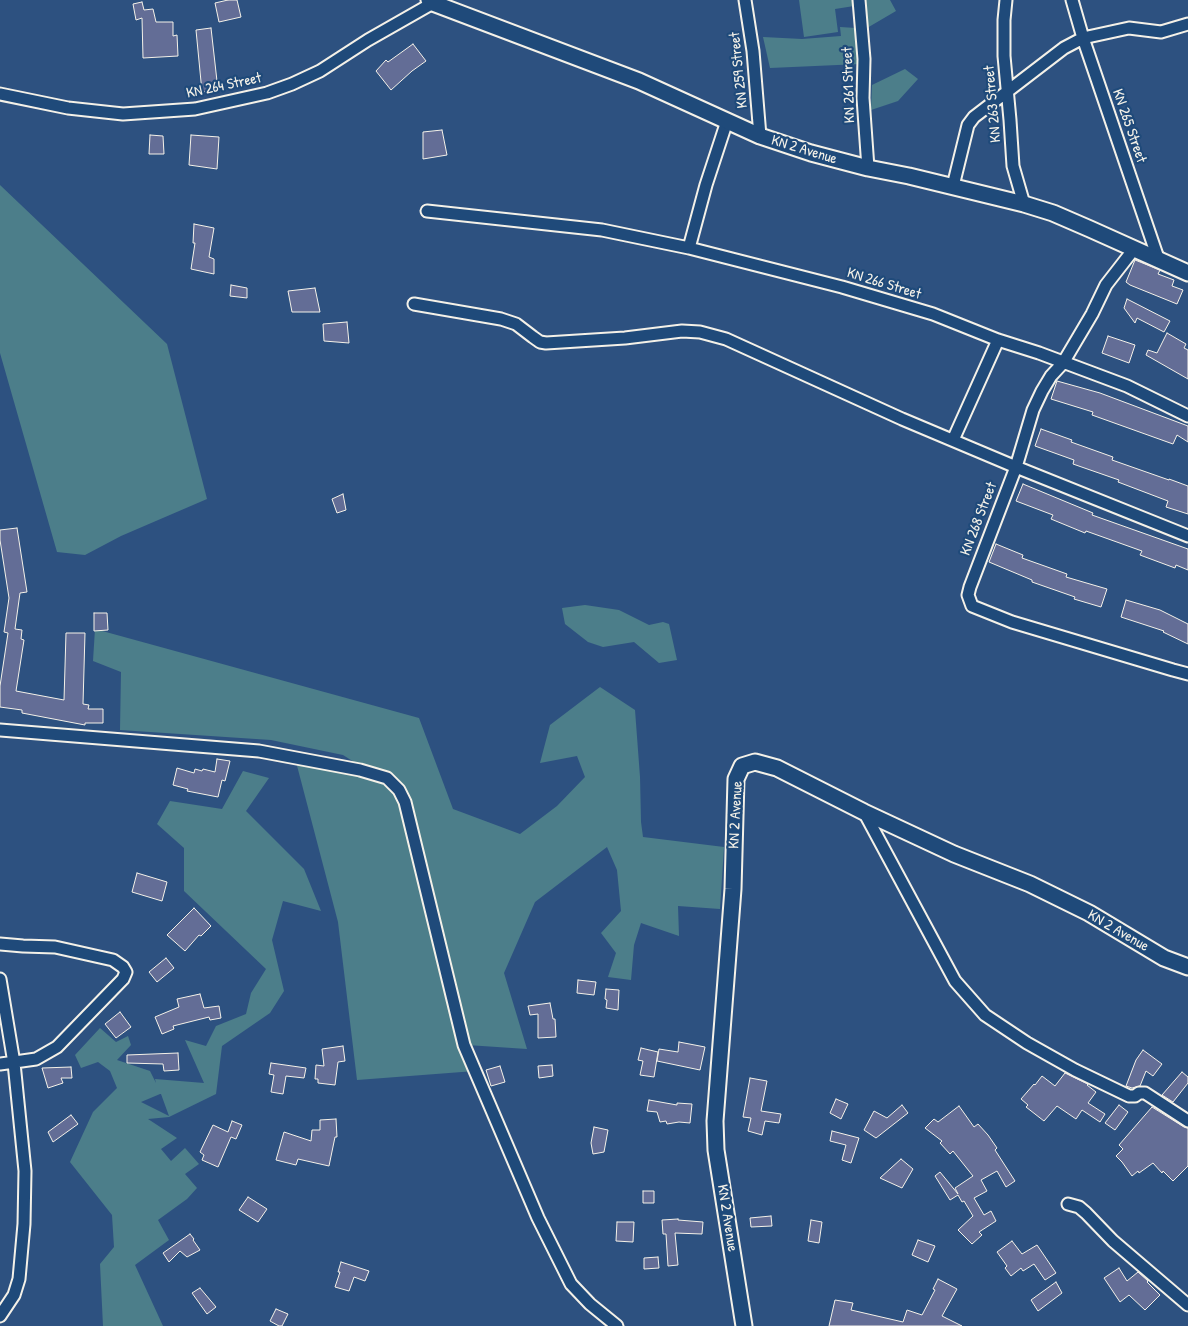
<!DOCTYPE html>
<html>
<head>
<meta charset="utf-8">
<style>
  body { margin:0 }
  canvas { display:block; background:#2d5180 }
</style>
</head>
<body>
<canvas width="1188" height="1326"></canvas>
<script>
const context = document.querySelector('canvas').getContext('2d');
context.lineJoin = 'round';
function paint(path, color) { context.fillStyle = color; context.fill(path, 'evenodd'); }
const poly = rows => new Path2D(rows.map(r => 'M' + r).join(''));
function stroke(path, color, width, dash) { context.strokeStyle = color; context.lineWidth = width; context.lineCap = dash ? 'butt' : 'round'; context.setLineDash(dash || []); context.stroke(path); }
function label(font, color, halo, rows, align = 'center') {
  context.font = font + ' "Patrick Hand",sans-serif'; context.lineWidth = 4.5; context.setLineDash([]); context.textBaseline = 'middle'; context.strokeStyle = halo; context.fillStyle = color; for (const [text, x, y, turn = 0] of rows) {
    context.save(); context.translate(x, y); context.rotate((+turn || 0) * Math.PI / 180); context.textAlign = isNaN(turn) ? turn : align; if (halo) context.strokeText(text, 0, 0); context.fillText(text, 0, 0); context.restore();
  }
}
paint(poly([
  [799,0,853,0,854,6,835,9,838,32,804,37],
  [866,0,890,0,896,11,867,28],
  [840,27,856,28,860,64,770,68,763,37,802,39,841,36],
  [905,69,918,79,898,101,871,110,872,85],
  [0,185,167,344,207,499,121,536,85,555,57,552,0,353],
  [585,605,619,610,649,625,663,622,669,624,677,660,659,663,634,642,603,647,588,642,565,624,562,608],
  [95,629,419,718,453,809,520,834,557,806,585,777,577,756,540,763,550,725,600,687,635,710,640,777,641,822,643,837,724,847,720,909,678,906,679,936,641,923,634,945,631,980,608,977,616,953,601,933,621,911,617,870,607,847,535,902,504,973,527,1049,467,1045,475,1071,357,1080,338,922,295,758,346,768,395,788,343,755,271,740,120,730,121,672,93,661],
  [243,771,269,778,246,811,304,869,321,911,283,901,272,940,284,991,270,1013,222,1046,216,1094,169,1117,148,1119,177,1138,161,1149,171,1161,185,1148,199,1164,185,1174,197,1188,187,1199,158,1220,169,1240,135,1265,163,1326,103,1326,100,1264,114,1247,112,1215,70,1162,93,1112,117,1088,110,1071,98,1062,81,1068,75,1055,100,1028,116,1042,128,1036,131,1045,117,1060,150,1071,156,1083,155,1079,204,1083,185,1040,206,1046,216,1026,246,1014,251,993,266,969,184,891,184,848,157,824,170,801,222,809],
  [160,1094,161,1094,169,1116,141,1102]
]), '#4c7e8a');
const building = poly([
  [228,0,237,0,241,17,219,22,215,3,228,0],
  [142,2,144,10,153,9,156,22,173,22,173,36,177,35,178,56,143,58,142,18,136,20,133,4,142,2],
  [211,28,218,90,202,92,196,30,211,28],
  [413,44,426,61,412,71,391,90,376,71,386,60,388,62,413,44],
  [442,130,447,155,423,159,423,132,442,130],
  [150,135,163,136,164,154,149,154,150,135],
  [191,135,219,137,217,169,189,165,191,135],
  [194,224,214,228,209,257,214,259,214,274,191,269,195,243,193,243,194,224],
  [1135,260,1160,270,1158,274,1174,280,1172,286,1183,290,1177,304,1130,285,1126,282,1135,260],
  [231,285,247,288,247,298,230,296,231,285],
  [315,288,320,312,292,312,288,291,315,288],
  [1127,299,1170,321,1164,332,1137,318,1135,323,1124,308,1127,299],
  [347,322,349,343,324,341,323,324,347,322],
  [1167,333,1186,344,1184,348,1188,350,1188,379,1146,355,1148,350,1157,353,1167,333],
  [1108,336,1135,345,1129,363,1102,353,1108,336],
  [1057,381,1100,393,1188,426,1188,442,1177,435,1173,444,1092,415,1093,412,1051,399,1057,381],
  [1041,429,1072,440,1071,442,1113,457,1112,460,1169,480,1169,479,1188,486,1188,514,1166,507,1168,501,1118,482,1119,480,1073,464,1074,460,1035,446,1041,429],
  [1023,484,1093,513,1092,515,1188,549,1188,570,1176,565,1175,568,1140,555,1142,551,1086,531,1085,533,1051,519,1053,515,1016,501,1023,484],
  [343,494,346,510,337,513,332,499,343,494],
  [17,528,27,592,20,593,15,629,22,630,21,639,24,640,16,691,64,700,66,633,85,633,83,704,89,705,88,709,103,709,103,723,85,723,85,725,22,713,22,710,0,707,0,686,8,633,4,632,9,598,0,540,0,530,17,528],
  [996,544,1023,555,1022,558,1067,574,1066,577,1107,589,1101,607,1074,599,1075,597,1032,582,1032,580,989,562,996,544],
  [1126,600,1160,610,1188,624,1188,644,1163,632,1164,631,1121,617,1126,600],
  [94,613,107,613,108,630,94,631,94,613],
  [217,759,230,761,225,781,222,780,218,797,187,791,188,789,173,785,177,768,194,773,195,769,202,771,203,769,215,772,217,759],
  [137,873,167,882,162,901,132,892,137,873],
  [194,908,211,926,201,936,199,935,185,951,167,935,194,908],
  [166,958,174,968,157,982,149,972,166,958],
  [578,980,596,982,594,995,577,993,578,980],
  [606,989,619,990,618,1010,606,1008,607,1000,605,999,606,989],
  [200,994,204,1008,219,1006,221,1018,210,1020,209,1017,173,1026,174,1029,162,1034,155,1017,179,1007,177,999,200,994],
  [550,1003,553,1019,555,1019,556,1037,538,1038,538,1014,530,1015,528,1006,550,1003],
  [120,1012,131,1027,116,1038,105,1024,120,1012],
  [679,1042,705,1047,700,1070,657,1061,659,1049,678,1052,679,1042],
  [343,1046,345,1061,338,1062,335,1085,318,1083,318,1079,315,1079,316,1065,324,1066,322,1049,343,1046],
  [641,1048,658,1052,654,1077,640,1075,643,1061,638,1060,641,1048],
  [1143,1050,1162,1064,1153,1076,1146,1071,1140,1086,1132,1088,1126,1086,1136,1060,1143,1050],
  [178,1053,179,1070,164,1071,163,1064,127,1063,127,1055,178,1053],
  [271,1063,306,1068,304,1078,286,1076,283,1094,271,1092,274,1075,269,1074,271,1063],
  [552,1065,553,1076,539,1078,538,1066,552,1065],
  [500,1066,505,1082,491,1086,486,1070,500,1066],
  [71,1067,72,1078,61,1078,63,1083,48,1088,42,1068,71,1067],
  [1182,1072,1188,1077,1188,1083,1173,1102,1162,1095,1182,1072],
  [1065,1073,1088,1084,1087,1085,1096,1092,1088,1103,1105,1114,1100,1122,1082,1110,1076,1119,1057,1106,1044,1121,1026,1107,1028,1105,1021,1099,1034,1084,1035,1085,1042,1076,1055,1086,1065,1073],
  [750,1078,767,1081,761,1111,781,1114,779,1123,765,1121,762,1135,748,1131,751,1118,743,1117,750,1078],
  [836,1099,848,1104,841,1119,830,1113,836,1099],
  [649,1100,677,1105,677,1103,692,1104,690,1123,679,1122,667,1124,666,1121,660,1122,657,1112,647,1111,649,1100],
  [902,1105,908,1113,876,1138,864,1130,874,1111,887,1118,902,1105],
  [1119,1105,1128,1112,1115,1130,1105,1123,1119,1105],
  [959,1106,974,1127,978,1124,988,1135,997,1148,995,1150,1015,1181,1006,1187,997,1171,981,1180,987,1191,974,1198,984,1215,991,1211,996,1221,979,1232,982,1235,972,1244,958,1230,973,1216,964,1201,962,1202,958,1195,950,1200,935,1176,940,1172,958,1194,955,1188,973,1176,953,1151,950,1154,940,1143,942,1141,925,1128,934,1119,938,1122,959,1106],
  [1152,1107,1184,1127,1188,1128,1188,1166,1173,1181,1163,1171,1162,1173,1153,1163,1139,1173,1138,1171,1132,1176,1122,1162,1116,1156,1123,1149,1119,1145,1152,1107],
  [71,1115,78,1124,53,1142,48,1132,71,1115],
  [336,1119,337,1137,335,1137,329,1166,298,1159,296,1165,276,1160,284,1132,311,1141,312,1130,320,1130,320,1120,336,1119],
  [232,1121,242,1125,236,1139,231,1137,218,1167,202,1160,204,1155,200,1152,213,1125,228,1132,232,1121],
  [594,1127,608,1130,604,1152,593,1154,591,1143,594,1127],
  [832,1131,859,1138,851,1163,842,1160,846,1145,830,1141,832,1131],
  [901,1159,913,1169,902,1188,880,1178,901,1159],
  [643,1191,654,1191,654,1203,643,1203,643,1191],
  [248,1197,267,1209,258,1222,239,1210,248,1197],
  [771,1216,772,1226,751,1227,750,1218,771,1216],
  [678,1219,678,1220,703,1222,702,1234,675,1233,678,1265,668,1266,666,1234,663,1234,662,1220,678,1219],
  [811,1220,822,1222,819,1243,808,1241,811,1220],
  [617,1222,634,1222,633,1242,616,1241,617,1222],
  [190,1234,194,1239,193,1240,200,1250,187,1257,180,1251,169,1262,163,1253,190,1234],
  [918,1240,935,1246,928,1262,912,1255,918,1240],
  [1012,1241,1022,1254,1037,1245,1056,1273,1045,1280,1034,1264,1023,1271,1021,1268,1011,1276,1005,1268,1007,1266,997,1252,1012,1241],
  [658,1257,659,1268,644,1269,644,1258,658,1257],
  [341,1262,369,1271,365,1281,354,1277,349,1291,335,1287,340,1272,338,1272,341,1262],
  [1119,1268,1127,1281,1138,1272,1148,1281,1147,1282,1160,1295,1145,1310,1129,1295,1120,1302,1104,1278,1119,1268],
  [938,1279,957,1289,942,1316,962,1326,829,1326,835,1300,853,1303,851,1310,903,1322,907,1310,922,1315,935,1290,933,1289,938,1279],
  [1056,1282,1062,1293,1038,1311,1031,1300,1056,1282],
  [200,1288,216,1307,207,1314,192,1293,200,1288],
  [276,1309,288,1314,282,1326,279,1326,270,1321,276,1309]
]);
paint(building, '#636d96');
stroke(building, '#f4f1e8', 1);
const minor = poly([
  [745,0,753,51,760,136],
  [859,0,864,59,863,98,868,168],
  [1006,0,1004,20,1004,56,1010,120,1013,166,1024,204],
  [1072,0,1083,38,1159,261],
  [0,94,68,108,123,114,195,109,267,93,292,84,320,71,368,40,433,3],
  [727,121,706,185,689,248,842,287,933,314,998,340,1039,353,1127,386,1188,416],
  [953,186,968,125,974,117,1064,48,1083,38,1129,28,1161,32,1188,24],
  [427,211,602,230,689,248],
  [1134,249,1106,285,1092,314,1063,363,1051,376,1042,391,1033,410,1016,467,970,587,968,595,972,606,1012,622,1173,670,1188,674],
  [414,304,501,319,516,324,533,337,540,342,546,343,625,338,682,331,700,332,726,339,902,419,1016,467,1188,536],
  [953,440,998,340],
  [0,730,259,751,360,770,387,778,399,790,405,802,464,1045,538,1218,571,1284,590,1304,617,1326],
  [864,812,955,981,985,1015,1027,1043,1075,1070,1129,1096,1135,1096,1139,1093,1145,1093,1188,1121],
  [0,944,23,946,55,947,113,960,123,967,126,972,123,979,57,1047,36,1059,0,1064],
  [0,979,14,1063,25,1171,24,1224,19,1279,14,1295,0,1316],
  [1068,1204,1079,1207,1086,1213,1113,1241,1188,1305]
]);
const secondary = poly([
  [429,0,433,3,639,81,760,136,811,153,868,168,909,176,1024,204,1053,213,1090,229,1188,273],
  [744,1326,716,1150,715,1121,733,889,736,779,742,766,755,762,777,768,864,812,954,854,1030,884,1089,913,1164,958,1188,967]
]);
stroke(minor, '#f4f1e8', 15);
stroke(secondary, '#f4f1e8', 19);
stroke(minor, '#1f4a7a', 11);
stroke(secondary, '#1f4a7a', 15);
label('15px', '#f4f1e8', '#1f4a7a', [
  ["KN 259 Street",739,70,-96],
  ["KN 261 Street",849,85,-92],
  ["KN 264 Street",224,86,-12],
  ["KN 263 Street",993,104,-95],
  ["KN 265 Street",1129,126,71],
  ["KN 2 Avenue",804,150,17],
  ["KN 266 Street",884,284,17],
  ["KN 268 Street",979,519,-69],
  ["KN 2 Avenue",736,815,-87],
  ["KN 2 Avenue",1118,931,30],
  ["KN 2 Avenue",727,1218,81]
]);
</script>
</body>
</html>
